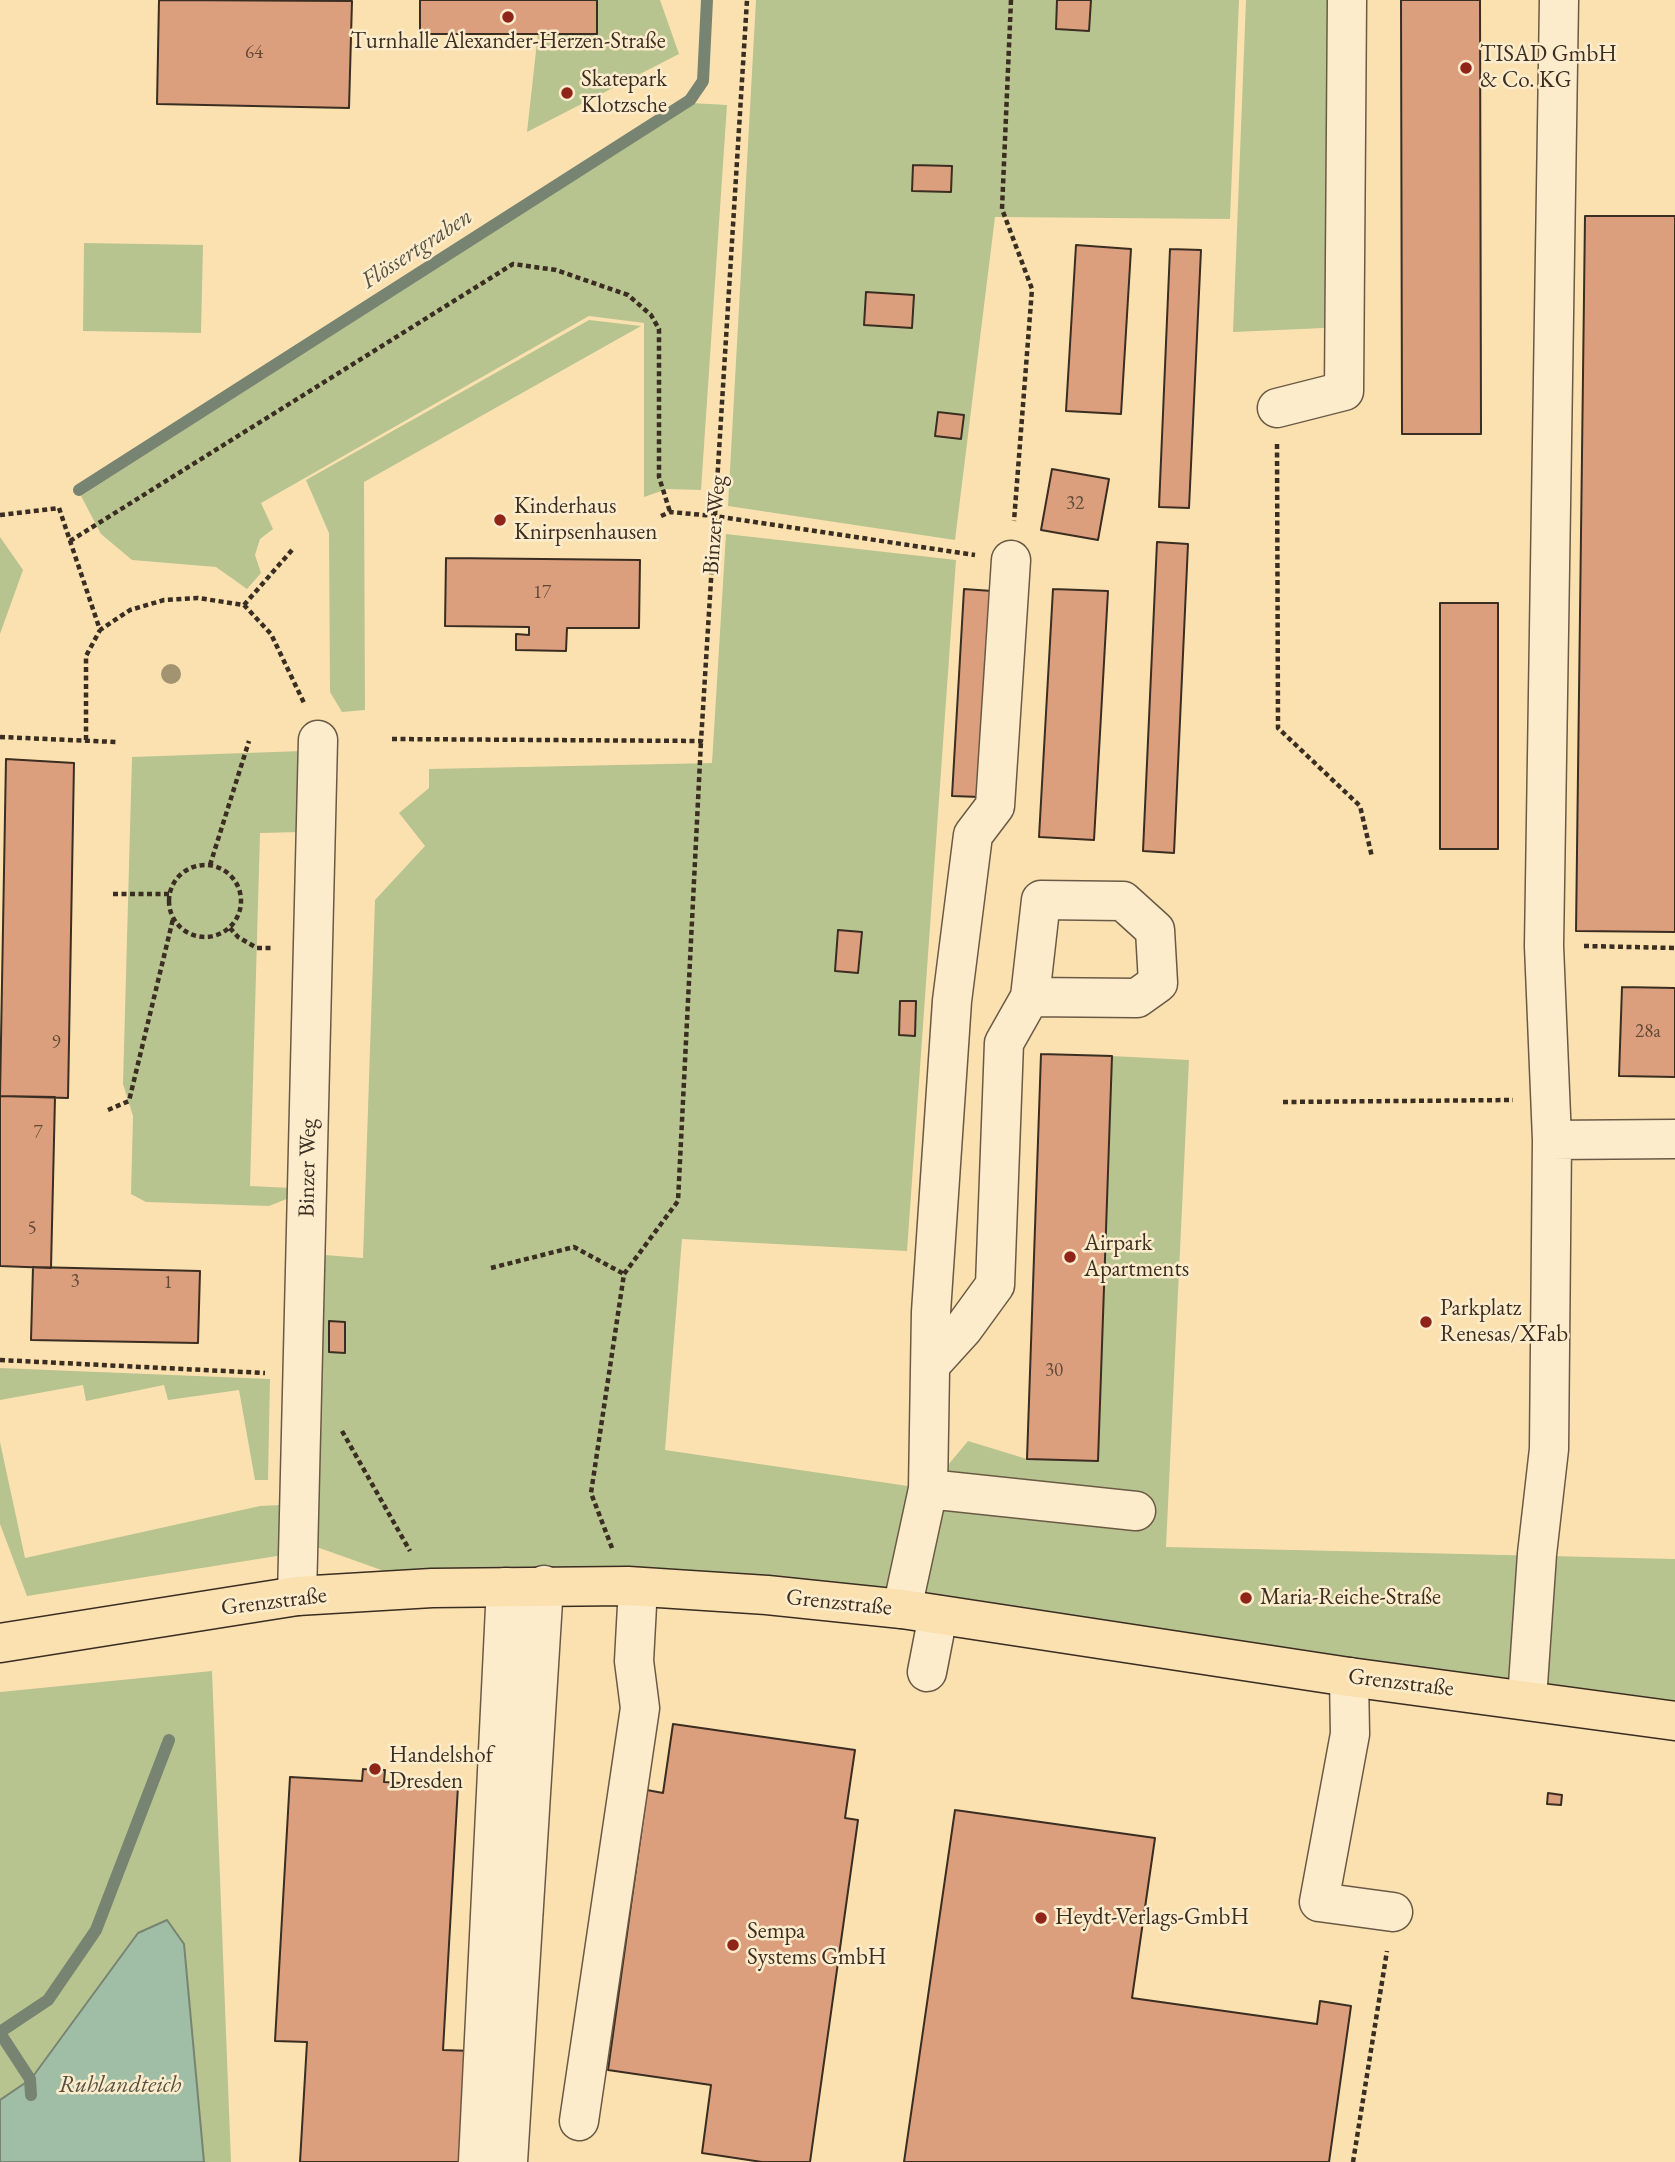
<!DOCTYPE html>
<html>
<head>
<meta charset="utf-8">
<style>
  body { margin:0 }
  canvas { display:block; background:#fbe1b0 }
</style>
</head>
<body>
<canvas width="1675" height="2162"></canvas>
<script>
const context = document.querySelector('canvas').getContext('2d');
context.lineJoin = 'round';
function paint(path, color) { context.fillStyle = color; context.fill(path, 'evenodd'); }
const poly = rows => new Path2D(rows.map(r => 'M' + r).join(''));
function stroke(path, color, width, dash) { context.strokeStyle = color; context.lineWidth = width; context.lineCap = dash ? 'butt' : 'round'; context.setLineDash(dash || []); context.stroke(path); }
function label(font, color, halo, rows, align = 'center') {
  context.font = font + ' "EB Garamond",serif'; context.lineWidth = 5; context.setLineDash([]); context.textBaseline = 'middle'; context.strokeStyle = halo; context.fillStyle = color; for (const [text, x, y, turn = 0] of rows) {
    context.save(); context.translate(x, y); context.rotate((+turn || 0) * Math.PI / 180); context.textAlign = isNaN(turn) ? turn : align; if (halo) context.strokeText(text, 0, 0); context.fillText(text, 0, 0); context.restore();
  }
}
paint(poly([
  [597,0,660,0,679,54,527,132,538,33],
  [756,0,1239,0,1230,219,995,217,955,540,728,506],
  [1246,0,1333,0,1324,328,1233,332],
  [691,103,727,105,701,490,667,489,644,497,644,323,589,316,261,503,273,529,260,539,255,555,261,573,247,589,216,567,132,560,101,534,81,496],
  [84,243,203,245,201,333,83,331],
  [589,320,641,326,364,482,365,710,342,712,330,692,329,533,306,480],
  [726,534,956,560,907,1251,682,1239,665,1450,928,1489,968,1441,1027,1459,1098,1461,1112,1056,1189,1060,1166,1547,1675,1559,1675,1721,902,1609,432,1588,311,1545,325,1255,363,1258,375,900,425,846,399,813,429,788,429,769,712,763],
  [0,537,23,570,0,634],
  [302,751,301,832,260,833,250,1186,292,1188,289,1198,269,1206,146,1202,131,1194,133,1116,123,1084,132,757],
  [0,1368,270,1379,268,1480,255,1480,239,1390,168,1400,164,1385,86,1401,83,1385,0,1400],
  [0,1442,25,1558,260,1506,281,1505,283,1555,27,1596,0,1524],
  [212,1671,231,2162,204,2162,184,1945,138,1933,30,2079,0,2100,0,1692]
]), '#b8c490');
const water = poly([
  [167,1920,184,1944,204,2162,0,2162,0,2100,31,2079,138,1933,167,1920]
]);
paint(water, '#a0bea6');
stroke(water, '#778471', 2);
stroke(poly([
  [79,490,690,100,703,81,707,0],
  [0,2032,48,2000,96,1930,169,1740],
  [0,2033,30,2079,31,2095]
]), '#778471', 12);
const building = poly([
  [159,0,352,1,349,108,157,104,159,0],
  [420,0,597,0,597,34,420,34,420,0],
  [1057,0,1091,0,1089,31,1056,29,1057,0],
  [1401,0,1480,0,1481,434,1402,434,1401,0],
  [913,165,952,166,951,192,912,191,913,165],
  [1585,216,1675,216,1675,932,1576,931,1585,216],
  [1076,245,1131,249,1121,414,1066,411,1076,245],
  [1170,249,1201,250,1189,508,1159,507,1170,249],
  [866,292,914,295,912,328,864,325,866,292],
  [938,412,964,415,961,439,935,436,938,412],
  [1052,469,1109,479,1098,540,1041,530,1052,469],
  [1157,542,1188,544,1174,853,1143,851,1157,542],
  [446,558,640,560,639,628,567,628,566,651,516,650,516,634,529,635,529,627,445,626,446,558],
  [964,589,992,591,980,797,952,796,964,589],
  [1053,589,1108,591,1094,840,1039,837,1053,589],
  [1440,603,1498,603,1498,849,1440,849,1440,603],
  [6,759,74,763,68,1098,0,1096,6,759],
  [838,930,862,932,858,973,835,971,838,930],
  [1622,987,1675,988,1675,1077,1619,1076,1622,987],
  [900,1001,916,1001,915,1036,899,1035,900,1001],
  [1041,1054,1112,1056,1098,1461,1027,1459,1041,1054],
  [0,1096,55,1097,51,1268,0,1266,0,1096],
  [33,1267,200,1271,198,1343,31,1340,33,1267],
  [329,1321,345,1322,345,1353,329,1352,329,1321],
  [673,1724,855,1750,845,1818,858,1820,810,2162,762,2162,702,2153,711,2085,608,2070,647,1790,663,1793,673,1724],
  [363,1769,385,1770,384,1782,458,1786,443,2050,473,2051,467,2162,300,2162,307,2042,275,2041,290,1777,362,1781,363,1769],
  [1548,1793,1562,1795,1561,1805,1547,1804,1548,1793],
  [955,1810,1155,1838,1132,1998,1317,2024,1320,2001,1351,2006,1329,2162,904,2162,955,1810]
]);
paint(building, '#dc9f7e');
stroke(building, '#3a2d21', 2);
const minor = poly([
  [1277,408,1344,391,1347,0],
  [1552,1140,1675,1139],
  [933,1362,963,1329,995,1285,1004,1043,1030,997,1137,998,1158,983,1155,930,1123,901,1041,900,1030,997],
  [928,1489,1136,1511],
  [297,1596,318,740],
  [902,1609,928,1489,931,1312,952,1001,973,835,995,806,1011,560],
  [927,1672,938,1615],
  [1349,1677,1350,1734,1319,1902,1393,1912],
  [1527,1699,1537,1554,1549,1449,1552,1140,1544,946,1559,0],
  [579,2121,640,1708,634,1661,638,1587],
  [478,2162,506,1587],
  [508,2162,544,1585]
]);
const major = poly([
  [0,1643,297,1596,432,1588,628,1586,767,1595,902,1609,1349,1677,1675,1721]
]);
stroke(minor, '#6a5a45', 41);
stroke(major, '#3a2d21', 41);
stroke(poly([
  [1011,0,1002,209,1032,289,1014,521],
  [1277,444,1278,728,1360,806,1372,857],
  [0,515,59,508,100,630,130,610,164,600,198,598,244,605,271,634,304,703],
  [661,516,670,512,715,516,975,555],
  [70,541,513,264,556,270,628,295,651,315,659,329,659,477,670,512],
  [244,605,292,550],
  [0,737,116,742],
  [392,739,701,741,747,0],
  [86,740,86,656,100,630],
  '169 901a36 36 0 1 1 72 0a36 36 0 1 1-72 0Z',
  [210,865,249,741],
  [113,894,169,894],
  [230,928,238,937,257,948,274,948],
  [1584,946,1675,948],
  [1283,1102,1513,1100],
  [108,1110,129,1101,173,919],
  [491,1268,574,1247,624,1274],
  [0,1360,265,1373],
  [342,1431,410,1551],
  [612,1548,591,1493,624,1274,678,1201,701,741],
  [1353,2162,1387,1951]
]), '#3a2d21', 4.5, [5, 3.5]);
stroke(minor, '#fceccc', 38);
stroke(major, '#fbe1b0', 38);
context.fillStyle = '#a29371';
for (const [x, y] of [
  [171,674]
]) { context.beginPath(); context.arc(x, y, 10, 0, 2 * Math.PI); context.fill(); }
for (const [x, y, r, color] of [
  [508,17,7,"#8f2418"],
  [1466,68,7,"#8f2418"],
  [567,93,7,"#8f2418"],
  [500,520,7,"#8f2418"],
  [1070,1257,7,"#8f2418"],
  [1426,1322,7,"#8f2418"],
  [1246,1598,7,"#8f2418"],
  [375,1769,7,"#8f2418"],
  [1041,1918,7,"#8f2418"],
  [733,1945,7,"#8f2418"]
]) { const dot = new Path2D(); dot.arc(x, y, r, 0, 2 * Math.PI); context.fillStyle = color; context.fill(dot); stroke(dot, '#fceccc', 2.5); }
label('19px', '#624a38', null, [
  ["64",254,53],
  ["32",1075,504],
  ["17",542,593],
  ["28a",1648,1032],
  ["9",56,1043],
  ["7",38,1133],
  ["5",32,1229],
  ["3",75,1282],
  ["1",168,1283],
  ["30",1054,1371]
]);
label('23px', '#3a2d21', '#fceccc', [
  ["Turnhalle Alexander-Herzen-Straße",508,42,"center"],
  ["TISAD GmbH",1480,55],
  ["& Co. KG",1480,81],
  ["Skatepark",581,80],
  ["Klotzsche",581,106],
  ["Kinderhaus",514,507],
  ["Knirpsenhausen",514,533],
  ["Airpark",1084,1244],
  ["Apartments",1084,1270],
  ["Parkplatz",1440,1309],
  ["Renesas/XFab",1440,1335],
  ["Maria-Reiche-Straße",1260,1598],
  ["Handelshof",389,1756],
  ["Dresden",389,1782],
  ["Heydt-Verlags-GmbH",1055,1918],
  ["Sempa",747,1932],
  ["Systems GmbH",747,1958]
], 'left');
label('23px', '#3a2d21', '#fceccc', [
  ["Binzer Weg",715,525,-86],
  ["Binzer Weg",308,1168,-89],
  ["Grenzstraße",274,1602,-7],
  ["Grenzstraße",839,1603,6],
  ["Grenzstraße",1401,1683,7]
]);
label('italic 24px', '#545142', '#fceccc', [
  ["Flössertgraben",417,249,-33],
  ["Ruhlandteich",120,2085]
]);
</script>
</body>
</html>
